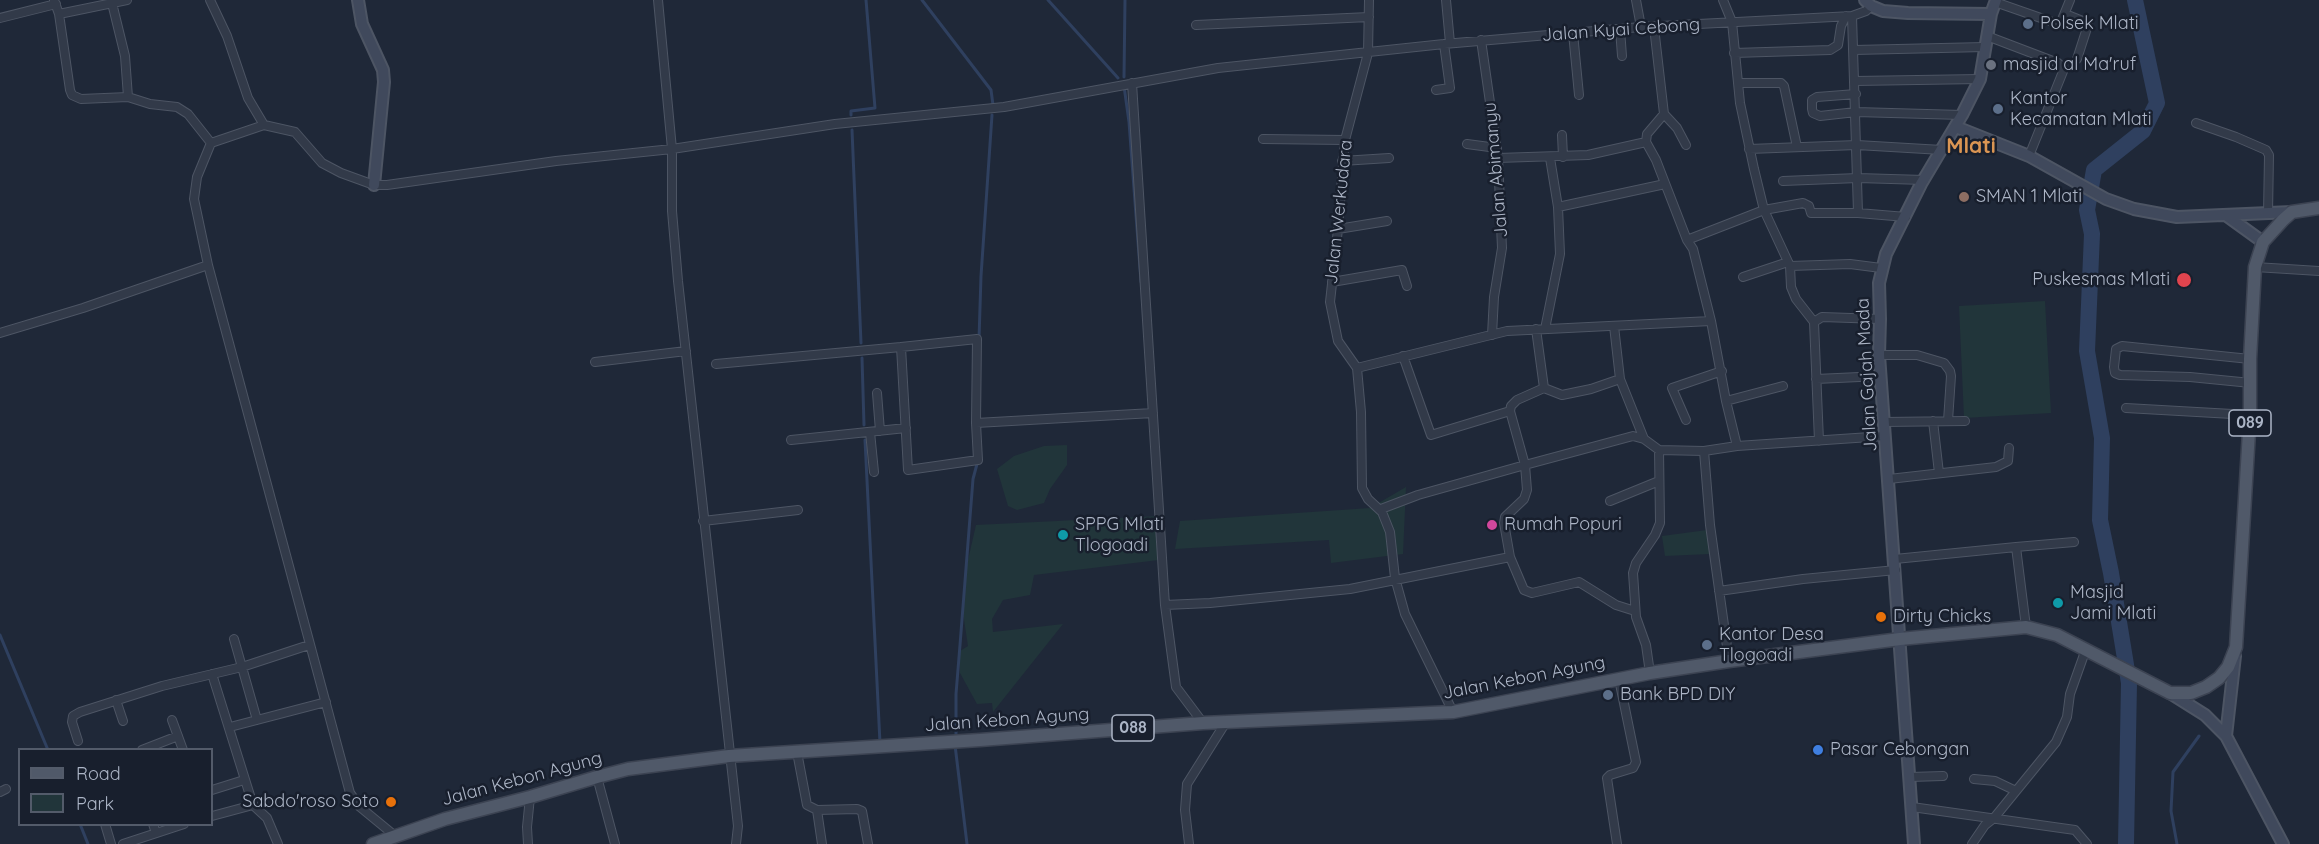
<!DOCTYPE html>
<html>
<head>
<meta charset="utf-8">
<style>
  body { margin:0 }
  #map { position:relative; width:2319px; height:844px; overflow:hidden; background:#1f2838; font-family:Quicksand,sans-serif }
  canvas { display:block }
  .legend { position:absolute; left:18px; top:748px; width:195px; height:78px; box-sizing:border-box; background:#181f2d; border:2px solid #535b6a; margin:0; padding:8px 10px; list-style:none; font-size:18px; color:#acb5c6 }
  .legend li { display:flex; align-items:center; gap:12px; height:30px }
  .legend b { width:30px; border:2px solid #535b6a }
</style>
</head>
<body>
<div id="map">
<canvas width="2319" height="844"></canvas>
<ul class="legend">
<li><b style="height:8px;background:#505969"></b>Road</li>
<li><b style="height:16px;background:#21353a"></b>Park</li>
</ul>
</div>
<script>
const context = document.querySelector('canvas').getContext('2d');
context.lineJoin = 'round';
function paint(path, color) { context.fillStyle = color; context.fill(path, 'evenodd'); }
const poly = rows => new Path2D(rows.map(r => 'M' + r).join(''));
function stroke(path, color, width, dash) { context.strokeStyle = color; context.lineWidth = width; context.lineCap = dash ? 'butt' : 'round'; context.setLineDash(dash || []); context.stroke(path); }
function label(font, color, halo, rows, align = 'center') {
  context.font = font + ' Quicksand,sans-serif'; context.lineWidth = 5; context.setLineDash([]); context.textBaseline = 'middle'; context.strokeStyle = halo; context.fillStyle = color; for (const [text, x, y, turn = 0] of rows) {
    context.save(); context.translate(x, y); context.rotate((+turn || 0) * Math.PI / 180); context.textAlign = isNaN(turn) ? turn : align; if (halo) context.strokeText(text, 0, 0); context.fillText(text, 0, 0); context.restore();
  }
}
paint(poly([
  [2045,301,2051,413,1964,418,1959,306],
  [1067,445,1067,465,1050,489,1044,503,1017,510,1008,506,997,469,1014,456,1044,446],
  [1406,487,1403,554,1331,563,1329,540,1175,549,1180,521,1370,508],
  [1158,516,1159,560,1034,575,1030,595,1003,600,992,619,993,632,1063,624,993,712,992,703,977,704,960,673,960,651,968,646,962,606,965,573,976,525],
  [1707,530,1710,554,1665,556,1662,536]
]), '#21353a');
stroke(poly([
  [922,0,991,90,993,105],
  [1048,0,1118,78],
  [1124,77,1125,0],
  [1124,86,1129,122,1141,282],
  [851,115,851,111,875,108,866,0],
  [852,130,861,343],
  [979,339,981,276,992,115],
  [862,358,864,425],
  [865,440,880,743],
  [0,635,48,750],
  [956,737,956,694,960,645,973,479,977,464],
  [955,745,967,844],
  [80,824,88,844],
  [2177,844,2171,811,2173,772,2199,736]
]), '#2f405f', 3);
stroke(poly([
  [2126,844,2129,683,2111,573,2100,520,2102,438,2087,351,2092,234,2087,210,2094,170,2143,131,2157,103,2135,0]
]), '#2f405f', 16);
const street = poly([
  [54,0,59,14,70,90,72,95,81,99,128,97,150,104,177,107,188,114,211,143],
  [210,0,227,36,248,98,264,125],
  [658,0,672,149,672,211,678,281,738,826,736,844],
  [1446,0,1450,43],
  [1636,0,1641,27],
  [1723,0,1732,22,1740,103,1754,169,1764,210,1790,266,1850,264,1881,268],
  [1995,2,2058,24,2061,22,2070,0],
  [112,3,125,56,128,97],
  [59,14,127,0],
  [2065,14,2085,22,2088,25,2077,59],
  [1852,16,1858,213],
  [0,18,56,4],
  [1196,25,1369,17],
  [1654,27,1664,114,1677,128,1686,145],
  [1620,29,1622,56],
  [1573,33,1579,95],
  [1987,36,2058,63,2064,69,2029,156],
  [1481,40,1498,158,1502,248,1494,297,1492,335],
  [1854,50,1985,47],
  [1734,53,1830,50,1838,45,1841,26,1846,16],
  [1855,81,1980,79],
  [1132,83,1165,605,1176,687,1203,723],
  [1738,83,1781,83,1784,86,1797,147],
  [1436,90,1450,88,1444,44],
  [1856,94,1817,97,1812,100,1812,109,1813,113,1820,116,1856,112,1962,115],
  [2196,123,2236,137,2266,150,2269,155,2268,214],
  [1562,135,1563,157],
  [1263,139,1345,140],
  [1646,142,1656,160,1687,240,1693,249,1711,321,1726,401,1737,446,1704,451,1659,450],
  [1467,144,1497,148],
  [1749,149,1857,145,1942,150],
  [1498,158,1588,155,1646,142,1647,134,1664,114],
  [1342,161,1389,158],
  [1783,181,1858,178,1924,180],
  [1558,207,1665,184],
  [1338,229,1387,221],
  [1687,240,1764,210,1803,203,1809,206,1811,213,1858,213,1906,217],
  [208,265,350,793,360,807,394,835],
  [1790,266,1791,287,1796,299,1814,322],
  [2255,267,2319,271],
  [1743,277,1788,262],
  [1332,282,1402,270,1407,286],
  [1614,326,1620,379,1644,439],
  [1536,329,1544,388,1517,400,1511,406,1510,411,1525,465,1527,490,1524,499,1505,517,1504,523,1510,557,1524,590,1532,593,1579,582,1616,605,1635,611],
  [1545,329,1560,254,1558,207,1550,158],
  [0,333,83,308,208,265,194,199,197,177,211,143,264,125,295,132,322,163,341,173,374,185,387,185,556,161,672,149,835,124,1004,107,1218,68,1444,44,1641,27,1852,16,1866,11,1871,6],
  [977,339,976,423,978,460,908,470,901,347,977,339],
  [1879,355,1917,355,1944,363,1950,371,1951,376,1948,421],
  [1403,356,1431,435,1510,411],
  [2250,359,2122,346,2116,349,2114,367,2115,373,2120,375,2190,377,2251,383],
  [595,362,686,351],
  [716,364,901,347],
  [1357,368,1338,341,1330,302,1338,229,1345,140,1368,53,1369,0],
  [1357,368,1361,412,1362,488,1368,499,1382,512,1390,532,1395,578,1405,614,1453,712],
  [1357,368,1507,331,1711,321],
  [1816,379,1881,376],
  [1544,388,1562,395,1591,389,1620,379],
  [877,393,880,431],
  [1726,401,1783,386],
  [2126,408,2250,415],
  [1686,420,1672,388,1722,371],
  [1933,421,1939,473],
  [1884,422,1965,421],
  [976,423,1153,413],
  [870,432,874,472],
  [791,440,906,428],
  [1819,441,1814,322,1822,317,1880,319],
  [1737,446,1885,436],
  [1704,451,1710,525,1729,661],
  [1889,479,1996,467,2008,461,2009,448],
  [1610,501,1659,481],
  [1381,509,1418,495,1525,465,1633,436,1644,439,1659,450,1660,523,1655,535,1636,563,1633,573,1636,617,1646,645,1650,673],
  [703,521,798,510],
  [2016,547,2074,542],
  [1895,559,2016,547,2026,627],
  [1719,591,1803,579,1896,570],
  [1165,605,1210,603,1350,589,1510,557],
  [234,639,257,720],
  [212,674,253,805,267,818,278,844],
  [116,700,123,721],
  [172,720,183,750],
  [230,727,326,702],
  [78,741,72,722,73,716,80,712,162,686,242,667,309,645],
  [142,750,178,736],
  [797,752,807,805,817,810,857,809,862,811,868,844],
  [597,777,615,844],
  [1910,777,1943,776],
  [1974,779,1995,781,2016,791],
  [212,790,244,780],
  [0,792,6,789],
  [1912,807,2075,830,2087,844],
  [817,810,822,844],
  [212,816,253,805],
  [105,824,111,844],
  [153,824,156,833],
  [123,844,184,824],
  [528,844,527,827,530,797],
  [1189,844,1185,810,1187,784,1226,722],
  [1617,844,1607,778,1610,775,1633,768,1636,762,1619,679],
  [1972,844,1985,825,1994,818,2056,742,2067,717,2070,694,2086,649]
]);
const secondary = poly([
  [358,0,362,24,383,70,384,82,374,185],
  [1865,0,1871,6,1883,11,1908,13,1991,14],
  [1956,127,2029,156,2106,199,2134,209,2177,217,2292,212],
  [2227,216,2263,242],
  [2170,693,2205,715,2226,736,2283,844],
  [2226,736,2235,656],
  [1914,844,1879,355,1880,319,1879,283,1886,254,1921,184,1962,115,1980,79,1991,14,1996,0]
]);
const primary = poly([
  [373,844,445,819,530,797,597,777,628,769,729,756,980,740,1203,723,1453,712,1650,673,1729,661,1900,639,2026,627,2057,635,2170,693,2191,693,2206,687,2219,678,2228,667,2236,647,2250,415,2250,359,2255,267,2263,242,2283,220,2292,212,2319,208]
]);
stroke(street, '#4d5564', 10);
stroke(secondary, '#4d5564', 14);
stroke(primary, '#3c4352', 15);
stroke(street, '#323a49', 8);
stroke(secondary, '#40495c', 10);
stroke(primary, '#505969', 12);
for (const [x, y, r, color] of [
  [2028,24,6,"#5c6f8a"],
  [1991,65,6,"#6b7280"],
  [1998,109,6,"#5c6f8a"],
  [1964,197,6,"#8d6e63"],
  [2184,280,8,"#e0444e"],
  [1492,525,6,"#d1479c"],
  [1063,535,6,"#0f9aa8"],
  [2058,603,6,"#0f9aa8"],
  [1881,617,6,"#e8710a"],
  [1707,645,6,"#5c6f8a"],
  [1608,695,6,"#5c6f8a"],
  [1818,750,6,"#3f7fe0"],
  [391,802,6,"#e8710a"]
]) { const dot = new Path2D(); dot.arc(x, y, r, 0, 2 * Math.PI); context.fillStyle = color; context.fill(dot); stroke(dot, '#181f2d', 2); }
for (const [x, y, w] of [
  [2250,423,42],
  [1133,728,42]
]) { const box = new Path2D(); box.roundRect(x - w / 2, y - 13, w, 26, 4.5); context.fillStyle = '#181f2d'; context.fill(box); stroke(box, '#acb5c6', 1.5); }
label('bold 16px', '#acb5c6', null, [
  ["089",2250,423],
  ["088",1133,728]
]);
label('18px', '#acb5c6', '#181f2d', [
  ["Polsek Mlati",2040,24],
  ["masjid al Ma'ruf",2003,65],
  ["Kantor",2010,99],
  ["Kecamatan Mlati",2010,120],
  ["SMAN 1 Mlati",1976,197],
  ["Puskesmas Mlati",2170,280,"right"],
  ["SPPG Mlati",1075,525],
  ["Tlogoadi",1075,546],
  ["Rumah Popuri",1504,525],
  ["Masjid",2070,593],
  ["Jami Mlati",2070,614],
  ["Dirty Chicks",1893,617],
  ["Kantor Desa",1719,635],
  ["Tlogoadi",1719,656],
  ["Bank BPD DIY",1620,695],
  ["Pasar Cebongan",1830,750],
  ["Sabdo'roso Soto",379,802,"right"]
], 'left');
label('18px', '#acb5c6', '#181f2d', [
  ["Jalan Kyai Cebong",1621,30,-4],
  ["Jalan Abimanyu",1496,170,-95],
  ["Jalan Werkudara",1339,212,-84],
  ["Jalan Gajah Mada",1867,375,-93],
  ["Jalan Kebon Agung",1524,678,-11],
  ["Jalan Kebon Agung",1007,720,-4],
  ["Jalan Kebon Agung",522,779,-15]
]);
label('bold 21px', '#da9553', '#181f2d', [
  ["Mlati",1971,147]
]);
</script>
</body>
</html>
